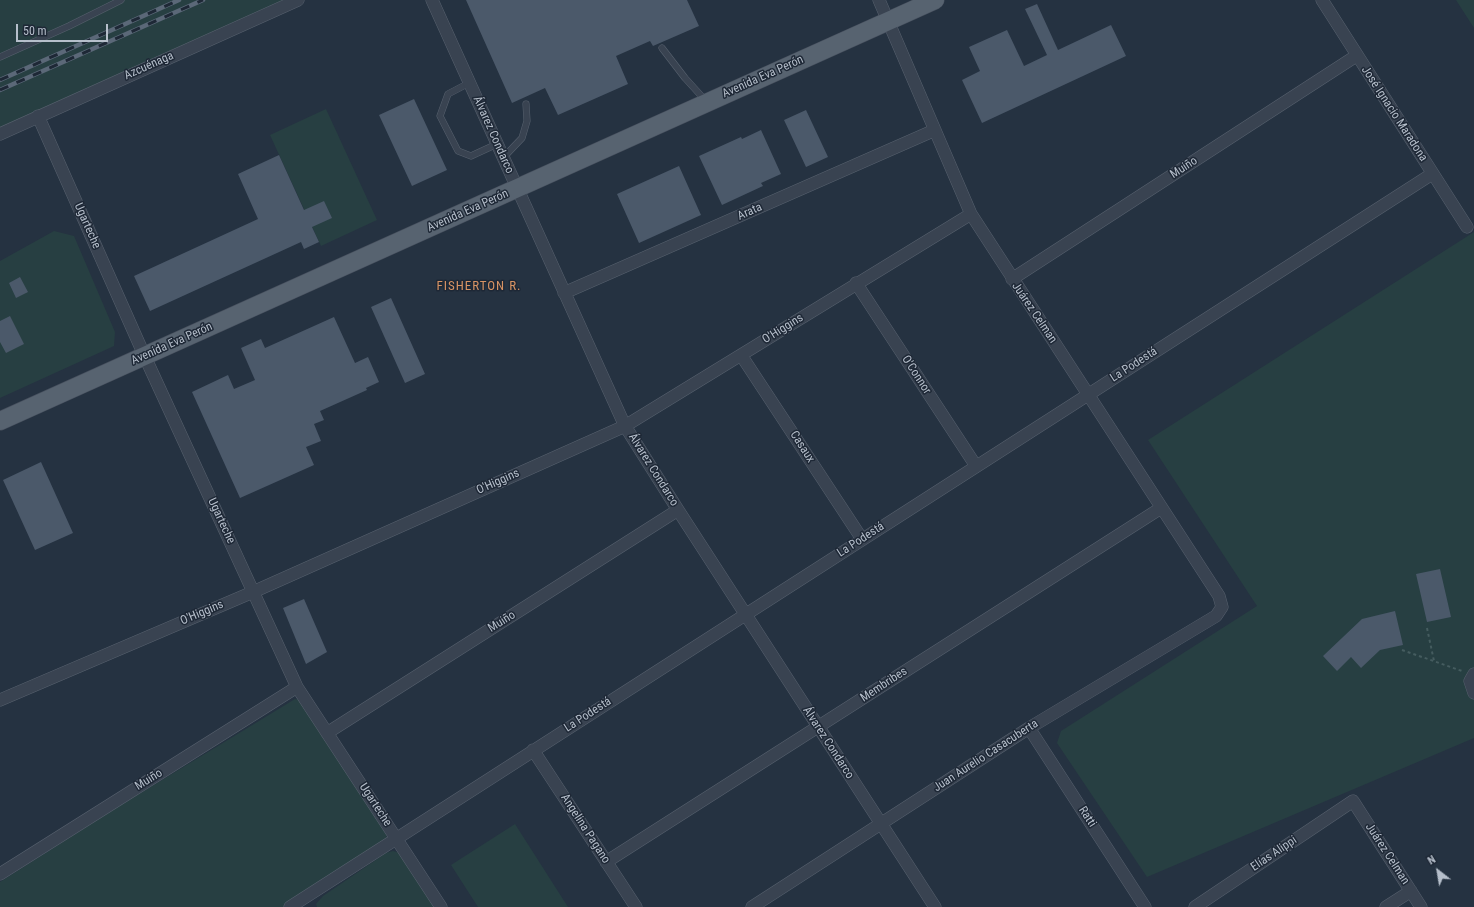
<!DOCTYPE html>
<html>
<head>
<meta charset="utf-8">
<style>
  body { margin:0 }
  #map { position:relative; width:1474px; height:907px; overflow:hidden; background:#253241; font-family:"Roboto Condensed",sans-serif }
  canvas { display:block }
  .north { position:absolute; left:1418px; top:851px; width:40px; height:40px; -webkit-text-stroke:3px #1e2836; paint-order:stroke; rotate:329deg; font-size:11px; font-weight:700; line-height:16px; text-align:center; color:#b6bfcb }
  .north::after { content:''; display:block; margin:auto; width:14px; height:18px; background:#b6bfcb; clip-path:polygon(50% 0,100% 100%,50% 72%,0 100%) }
  .scale { position:absolute; left:16px; top:24px; width:92px; height:18px; box-sizing:border-box; border:2px solid #b6bfcb; border-top:0; padding-left:5px; font-size:12px; line-height:14px; white-space:nowrap; color:#b6bfcb; -webkit-text-stroke:3px #1e2836; paint-order:stroke }
</style>
</head>
<body>
<div id="map">
<canvas width="1474" height="907"></canvas>
<div class="north">N</div>
<div class="scale">50 m</div>
</div>
<script>
const context = document.querySelector('canvas').getContext('2d');
context.lineJoin = 'round';
function paint(path, color) { context.fillStyle = color; context.fill(path, 'evenodd'); }
const poly = rows => new Path2D(rows.map(r => 'M' + r).join(''));
function stroke(path, color, width, dash) { context.strokeStyle = color; context.lineWidth = width; context.lineCap = dash ? 'butt' : 'round'; context.setLineDash(dash || []); context.stroke(path); }
function label(font, color, halo, rows, align = 'center') {
  context.font = font + ' "Roboto Condensed",sans-serif'; context.lineWidth = 3; context.setLineDash([]); context.textBaseline = 'middle'; context.strokeStyle = halo; context.fillStyle = color; for (const [text, x, y, turn = 0] of rows) {
    context.save(); context.translate(x, y); context.rotate((+turn || 0) * Math.PI / 180); context.textAlign = isNaN(turn) ? turn : align; if (halo) context.strokeText(text, 0, 0); context.fillText(text, 0, 0); context.restore();
  }
}
paint(poly([
  [0,0,298,0,0,134],
  [1456,0,1474,0,1474,28],
  [326,109,377,220,321,246,270,135],
  [54,231,74,236,115,332,114,346,0,398,0,261],
  [1474,232,1474,738,1147,877,1057,743,1061,731,1257,606,1148,440],
  [295,699,300,700,386,834,387,839,382,844,283,907,0,907,0,882,121,805],
  [515,824,568,907,478,907,451,865],
  [393,851,400,853,435,907,317,907,316,904,323,896,386,853]
]), '#273f42');
paint(poly([
  [466,0,687,0,699,26,653,46,650,41,616,56,628,84,558,115,545,88,512,103],
  [1037,4,1058,50,1111,25,1126,56,982,123,962,80,980,71,969,47,1007,30,1024,66,1047,55,1025,9],
  [414,99,447,170,412,186,379,115],
  [806,110,828,157,806,167,784,120],
  [761,130,781,174,761,183,763,186,722,205,699,156,741,137,742,139],
  [279,155,304,210,324,201,332,218,312,227,319,242,304,249,301,242,150,311,134,276,258,219,238,174],
  [679,166,701,215,639,243,617,194],
  [20,277,28,292,16,298,9,283],
  [391,298,425,374,405,383,371,307],
  [10,316,24,344,6,353,0,342,0,321],
  [334,317,355,363,368,357,379,382,366,388,367,390,320,411,324,420,314,424,321,441,306,447,314,465,240,498,192,392,228,375,234,389,255,380,241,348,261,339,265,348],
  [41,462,73,533,35,550,3,480],
  [1440,569,1451,617,1427,622,1416,574],
  [304,599,327,652,306,664,283,608],
  [1395,611,1403,645,1380,650,1361,668,1351,657,1337,671,1323,656,1362,619]
]), '#4b596a');
const service = poly([
  [662,48,685,78,705,100],
  [0,57,69,26,121,0],
  [469,83,448,94,440,116,458,151,471,156,497,144],
  [503,158,522,138,527,121,526,104]
]);
const minor = poly([
  [432,0,625,426,678,510,935,907],
  [1322,0,1467,227],
  [38,116,145,357,297,687,441,907],
  [0,134,298,0],
  [1012,279,1356,56],
  [856,283,976,466],
  [564,293,935,130],
  [741,355,862,539],
  [1474,674,1470,681,1474,693],
  [0,700,253,592,625,426,971,214],
  [1029,728,1145,907],
  [327,733,678,510],
  [533,750,636,907],
  [606,862,1161,508],
  [0,874,297,687],
  [290,907,1432,174],
  [752,907,1029,728,1216,616,1222,607,1219,596,971,214,879,0],
  [1195,907,1353,801,1421,907],
  [1386,907,1411,891]
]);
const primary = poly([
  [0,421,935,0]
]);
stroke(service, '#57616e', 7);
stroke(minor, '#57616e', 13);
stroke(primary, '#464f5d', 19);
stroke(poly([
  [1427,628,1434,661],
  [1402,650,1462,671]
]), '#455c5f', 2, [3, 3]);
stroke(service, '#394351', 6);
stroke(minor, '#394351', 12);
stroke(primary, '#576370', 18);
const rail = poly([
  [0,80,179,0],
  [0,90,203,0]
]);
stroke(rail, '#5b6878', 4.5);
stroke(rail, '#1e2836', 3, [9]);
label('12px', '#b6bfcb', '#1e2836', [
  ["Azcuénaga",149,66,-24],
  ["Avenida Eva Perón",763,77,-24],
  ["José Ignacio Maradona",1394,114,57],
  ["Álvarez Condarco",493,135,66],
  ["Muiño",1184,168,-33],
  ["Avenida Eva Perón",468,211,-24],
  ["Arata",750,212,-24],
  ["Ugarteche",87,226,66],
  ["Juárez Celman",1034,313,56],
  ["O'Higgins",783,329,-32],
  ["Avenida Eva Perón",172,344,-24],
  ["La Podestá",1134,365,-33],
  ["O'Connor",916,375,57],
  ["Casaux",802,447,57],
  ["Álvarez Condarco",653,470,58],
  ["O'Higgins",498,482,-24],
  ["Ugarteche",221,521,65],
  ["La Podestá",861,540,-33],
  ["O'Higgins",202,613,-23],
  ["Muiño",502,622,-32],
  ["Membribes",884,685,-33],
  ["La Podestá",588,715,-33],
  ["Álvarez Condarco",828,743,57],
  ["Juan Aurelio Casacuberta",986,756,-33],
  ["Muiño",149,780,-32],
  ["Ugarteche",375,805,57],
  ["Ratti",1087,817,57],
  ["Angelina Pagano",585,829,57],
  ["Elías Alippi",1274,854,-34],
  ["Juárez Celman",1387,854,57]
]);
context.letterSpacing = '1px';
label('13px', '#d79364', '#1e2836', [
  ["FISHERTON R.",479,287]
]);
context.letterSpacing = '0px';
</script>
</body>
</html>
